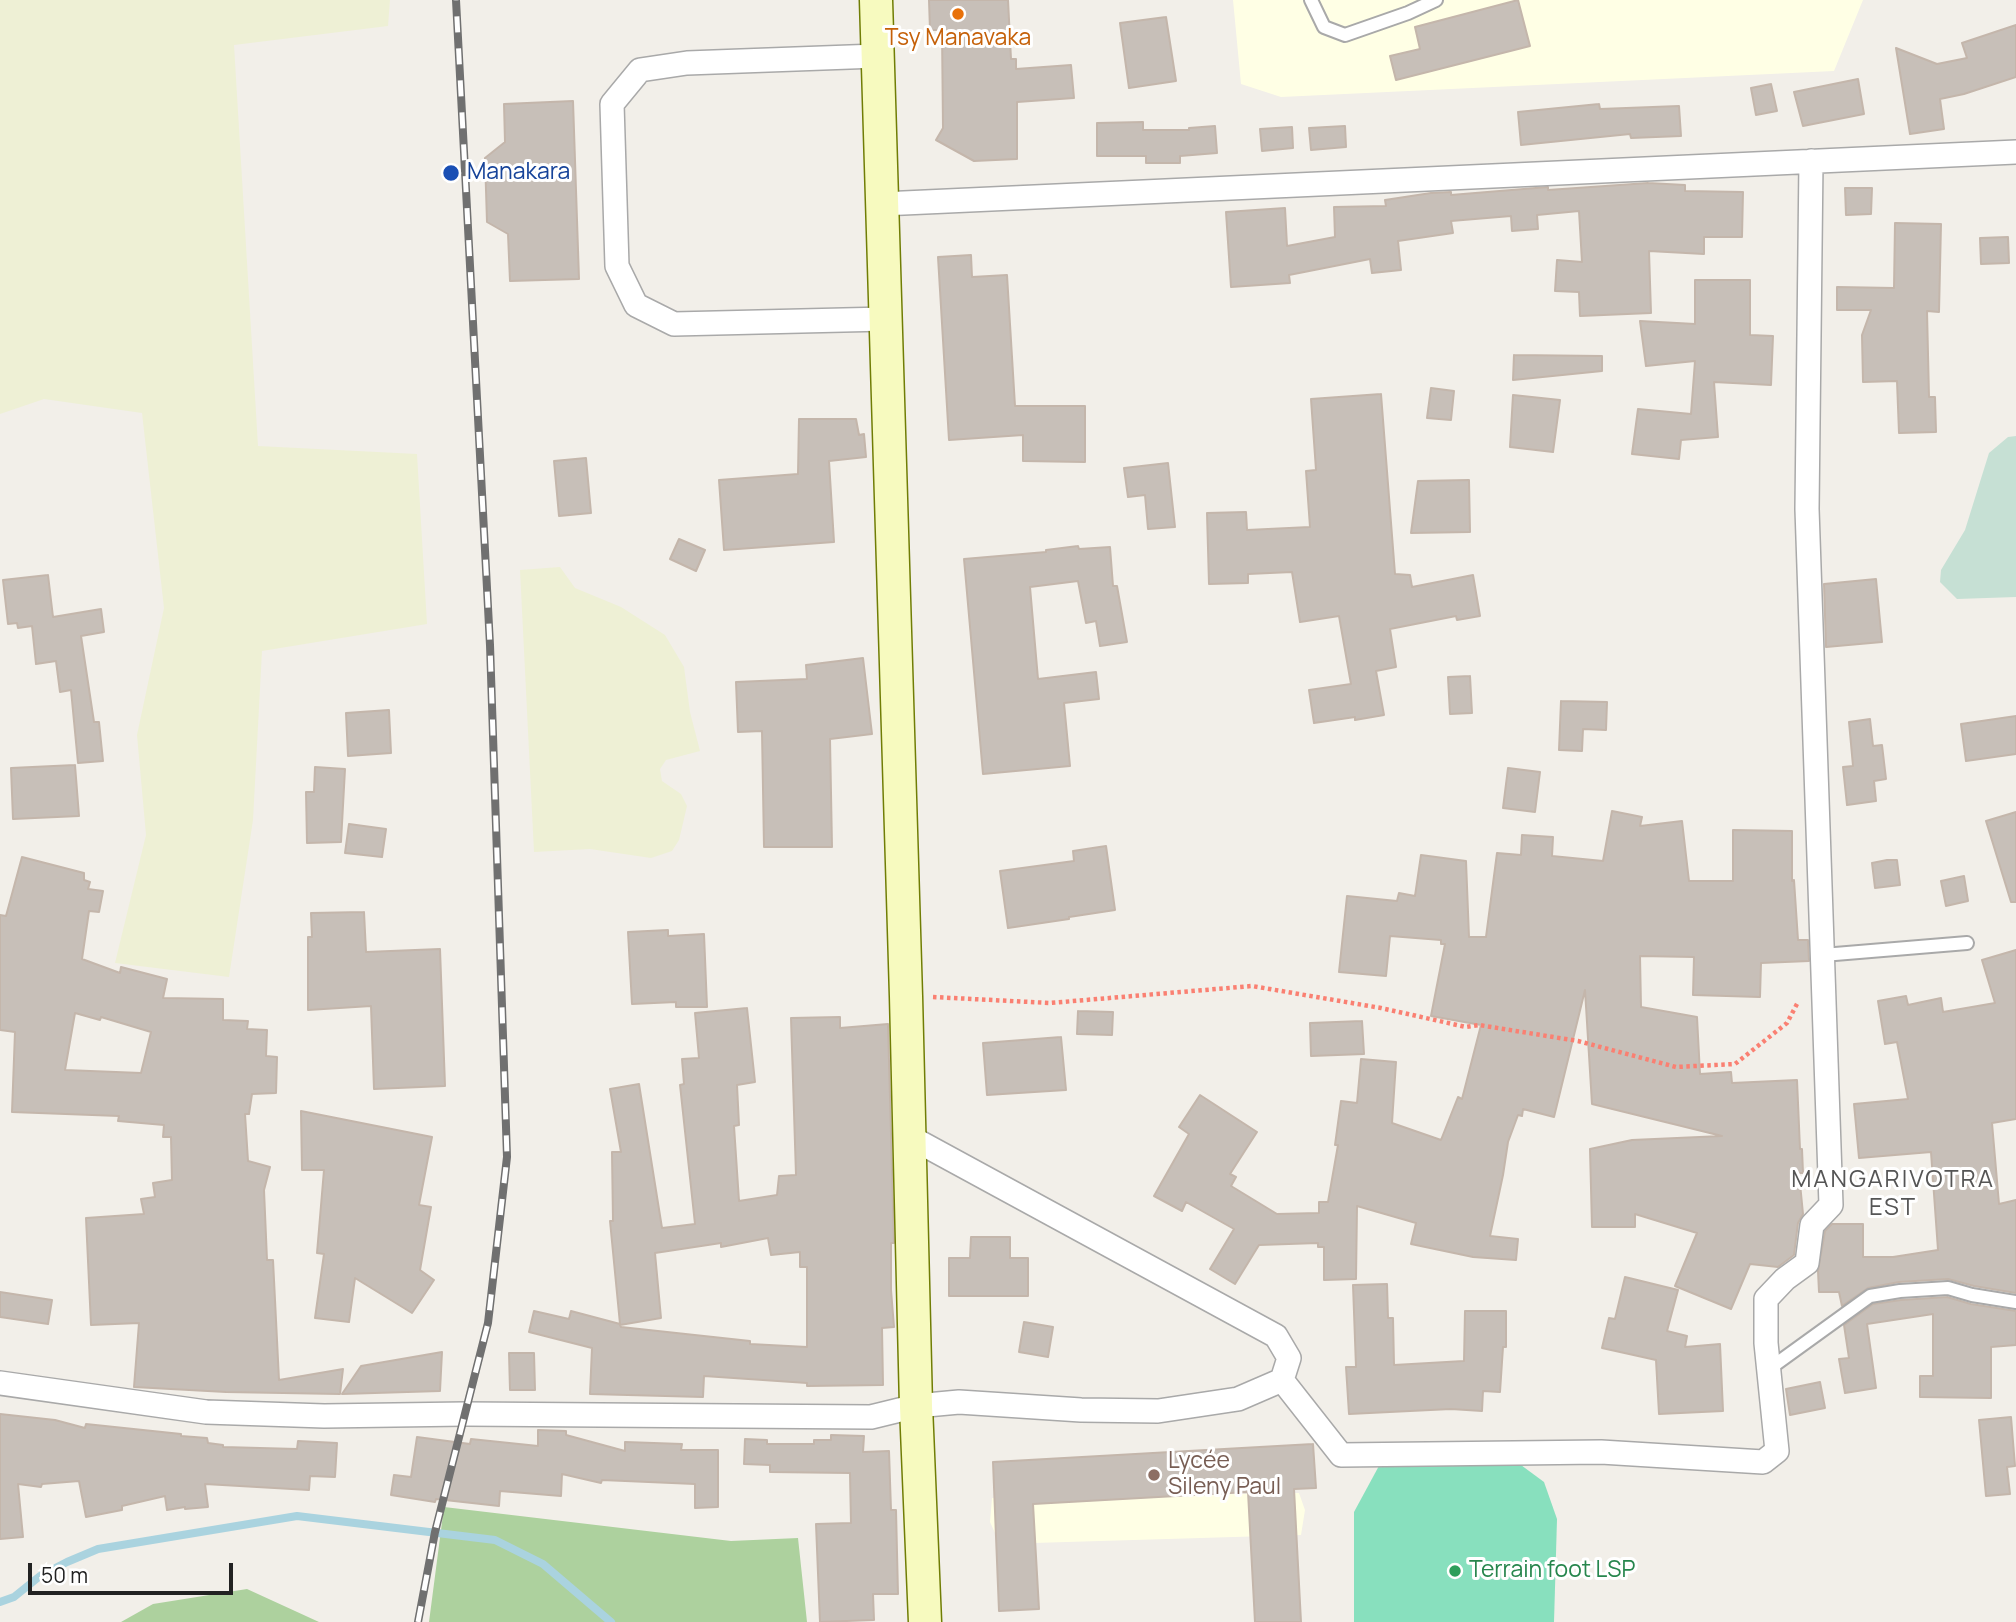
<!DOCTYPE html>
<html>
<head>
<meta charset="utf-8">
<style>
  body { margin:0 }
  #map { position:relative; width:2016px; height:1622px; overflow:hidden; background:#f2efe9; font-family:Manrope,sans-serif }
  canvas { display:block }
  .scale { position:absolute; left:28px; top:1563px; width:205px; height:32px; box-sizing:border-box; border:4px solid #222; border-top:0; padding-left:9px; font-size:21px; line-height:24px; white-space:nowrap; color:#222; -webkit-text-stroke:5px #fff; paint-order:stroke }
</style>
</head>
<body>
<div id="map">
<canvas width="2016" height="1622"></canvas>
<div class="scale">50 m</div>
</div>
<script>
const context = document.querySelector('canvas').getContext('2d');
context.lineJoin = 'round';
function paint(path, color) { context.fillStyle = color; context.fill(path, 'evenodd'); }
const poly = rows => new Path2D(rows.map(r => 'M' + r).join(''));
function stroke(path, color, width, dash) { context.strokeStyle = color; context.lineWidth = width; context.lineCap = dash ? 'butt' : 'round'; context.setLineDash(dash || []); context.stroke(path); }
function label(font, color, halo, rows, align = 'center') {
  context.font = font + ' Manrope,sans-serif'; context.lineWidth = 6; context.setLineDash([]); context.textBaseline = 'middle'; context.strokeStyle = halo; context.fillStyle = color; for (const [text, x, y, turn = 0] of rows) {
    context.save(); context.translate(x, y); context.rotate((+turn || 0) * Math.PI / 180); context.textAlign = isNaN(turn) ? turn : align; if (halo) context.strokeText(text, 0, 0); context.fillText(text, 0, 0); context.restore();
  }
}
paint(poly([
  [1233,0,1863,0,1834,71,1281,97,1241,84],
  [1299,1493,1305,1510,1301,1535,1000,1544,990,1522,992,1498]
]), '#ffffe5');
paint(poly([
  [0,0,390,0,388,26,234,45,258,446,417,454,427,624,262,651,253,820,229,977,115,963,146,835,137,735,164,608,142,413,44,399,0,414],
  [560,567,575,588,621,607,665,635,684,667,690,712,700,751,666,760,660,769,662,781,681,794,687,806,679,840,672,851,651,858,590,849,534,852,520,570]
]), '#eef0d5');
paint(poly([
  [444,1507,731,1541,798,1538,807,1622,429,1622],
  [247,1589,319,1622,121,1622,153,1604]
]), '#add19e');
paint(poly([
  [2016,436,2016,597,1957,599,1940,582,1941,570,1965,530,1989,453,2008,437]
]), '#c6e0d4');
paint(poly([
  [1506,1454,1544,1482,1557,1519,1554,1622,1354,1622,1354,1512,1380,1464]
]), '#88e0be');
stroke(poly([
  [0,1602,14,1597,40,1576,67,1562,98,1549,297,1516,495,1540,543,1564,611,1622]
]), '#aad3df', 8);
const building = poly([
  [929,0,1008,0,1011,59,1016,59,1016,69,1071,65,1074,98,1017,102,1017,159,974,161,936,140,943,128,942,30,930,30,929,0],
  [1518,0,1530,46,1396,80,1390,56,1420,49,1415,27,1518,0],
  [1166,17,1176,81,1129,88,1120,23,1166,17],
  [2016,25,2016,77,1964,94,1940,99,1944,129,1910,134,1896,48,1937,64,1967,58,1962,43,2016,25],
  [1858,79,1864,114,1803,126,1794,92,1858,79],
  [1771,84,1777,111,1756,115,1751,88,1771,84],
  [573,101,579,279,510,281,508,234,487,222,485,158,505,142,504,104,573,101],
  [1599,104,1600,109,1679,106,1681,136,1631,138,1630,134,1521,145,1518,112,1599,104],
  [1143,122,1143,130,1189,130,1189,128,1215,126,1217,153,1180,156,1180,163,1146,163,1146,156,1097,156,1097,123,1143,122],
  [1345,126,1346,147,1311,150,1309,128,1345,126],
  [1292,127,1293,148,1262,151,1260,129,1292,127],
  [1648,183,1685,185,1685,191,1743,192,1742,237,1704,237,1704,254,1649,251,1651,313,1580,316,1579,292,1555,291,1557,260,1582,262,1579,211,1537,215,1538,229,1512,231,1511,216,1451,221,1453,233,1398,241,1401,270,1372,273,1370,259,1289,275,1290,283,1231,287,1226,212,1285,208,1287,246,1335,237,1334,207,1386,206,1385,200,1431,193,1451,192,1451,195,1548,187,1548,190,1648,183],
  [1845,188,1872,188,1871,214,1846,215,1845,188],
  [1895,223,1941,224,1939,312,1927,311,1929,397,1935,397,1936,432,1899,433,1897,381,1863,382,1862,335,1871,310,1837,310,1837,287,1894,288,1895,223],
  [2008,237,2009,263,1981,264,1980,238,2008,237],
  [971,255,972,277,1007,275,1015,406,1085,406,1085,462,1023,461,1023,435,949,440,938,257,971,255],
  [1695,280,1750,280,1750,335,1773,336,1771,385,1714,382,1718,437,1681,440,1679,459,1632,454,1638,409,1691,414,1695,361,1646,366,1640,321,1695,324,1695,280],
  [1514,355,1602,356,1602,371,1513,380,1514,355],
  [1431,388,1454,391,1451,420,1427,418,1431,388],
  [1381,394,1395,574,1410,575,1412,587,1473,575,1480,616,1457,620,1456,616,1390,629,1396,667,1376,671,1384,715,1355,720,1355,717,1314,723,1309,690,1351,684,1339,616,1300,622,1292,572,1248,574,1248,583,1209,584,1207,513,1246,512,1247,530,1310,527,1306,471,1316,470,1311,399,1381,394],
  [1513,395,1560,400,1553,452,1510,447,1513,395],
  [799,419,856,419,859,435,864,434,866,457,829,461,834,542,724,550,719,480,798,474,799,419],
  [586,458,591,513,559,516,554,461,586,458],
  [1168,463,1175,527,1148,529,1145,495,1128,497,1124,468,1168,463],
  [1469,480,1470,532,1411,533,1418,481,1469,480],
  [679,539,705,550,696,571,670,559,679,539],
  [1078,546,1079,549,1110,547,1113,586,1117,586,1127,642,1100,646,1096,621,1086,623,1078,581,1030,587,1038,679,1096,672,1099,699,1064,703,1070,766,983,774,964,559,1046,552,1046,550,1078,546],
  [48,575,53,617,101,609,104,632,81,636,94,722,99,722,103,761,78,763,71,690,60,692,56,661,36,664,32,626,18,628,17,623,8,624,3,580,48,575],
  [1876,579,1882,642,1826,647,1824,584,1876,579],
  [863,658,872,734,830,739,832,847,764,847,762,731,738,732,736,682,807,679,806,665,863,658],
  [1470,676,1472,713,1450,714,1448,677,1470,676],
  [1561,701,1607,702,1606,730,1583,729,1582,751,1559,750,1561,701],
  [389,710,391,753,348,756,346,713,389,710],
  [2016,716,2016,754,1966,761,1961,724,2016,716],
  [1870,719,1873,746,1882,745,1886,779,1874,781,1876,801,1847,805,1843,767,1853,766,1849,722,1870,719],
  [75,765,79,816,13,819,11,768,75,765],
  [315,767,345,769,341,842,307,843,306,792,314,792,315,767],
  [1508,768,1540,772,1535,812,1503,808,1508,768],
  [1612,811,1642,817,1640,826,1682,821,1689,881,1733,881,1733,830,1792,831,1792,881,1794,880,1798,940,1808,940,1809,961,1761,963,1760,997,1693,995,1694,957,1640,956,1641,1007,1697,1017,1700,1074,1731,1072,1732,1083,1797,1080,1800,1149,1802,1149,1803,1173,1799,1173,1803,1214,1798,1223,1794,1255,1778,1267,1750,1264,1731,1309,1675,1286,1697,1233,1635,1214,1635,1227,1592,1227,1590,1149,1632,1140,1722,1136,1592,1104,1585,990,1554,1117,1523,1109,1522,1116,1518,1115,1508,1142,1503,1175,1490,1236,1518,1239,1516,1260,1473,1257,1411,1244,1416,1223,1357,1206,1356,1279,1324,1280,1324,1247,1318,1247,1318,1243,1259,1245,1235,1284,1210,1269,1234,1229,1186,1202,1182,1211,1154,1196,1189,1134,1179,1127,1200,1095,1257,1132,1230,1174,1236,1177,1231,1186,1277,1214,1319,1213,1319,1202,1328,1202,1338,1145,1335,1145,1341,1101,1357,1103,1361,1059,1396,1062,1392,1123,1441,1140,1458,1097,1462,1099,1481,1025,1431,1016,1445,944,1441,944,1441,940,1390,936,1386,976,1339,972,1347,896,1397,901,1399,893,1415,896,1421,855,1466,861,1469,937,1486,937,1497,853,1521,855,1522,835,1553,837,1552,856,1603,861,1612,811],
  [2016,812,2016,902,2011,902,1986,821,2016,812],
  [349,824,386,829,382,857,345,853,349,824],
  [1106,846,1115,910,1069,917,1069,919,1008,928,1000,871,1074,861,1073,851,1106,846],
  [22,857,84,873,84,880,90,882,88,889,103,891,99,912,89,911,82,959,120,973,121,967,167,979,163,998,223,999,223,1020,248,1021,247,1029,267,1030,266,1056,277,1057,276,1093,252,1094,249,1114,245,1114,248,1161,270,1167,264,1190,267,1260,273,1260,279,1380,343,1369,340,1394,226,1392,134,1387,139,1323,91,1325,86,1218,144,1214,141,1199,155,1197,153,1183,172,1180,171,1137,163,1137,164,1125,118,1121,119,1116,12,1112,15,1032,0,1030,0,915,6,916,22,857],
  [75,1013,100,1020,101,1017,151,1032,141,1073,65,1070,75,1013],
  [1887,860,1897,860,1900,885,1875,888,1872,863,1887,860],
  [1964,876,1968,901,1946,906,1941,881,1964,876],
  [364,912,366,952,440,949,445,1086,374,1089,371,1006,308,1010,308,937,312,937,311,913,364,912],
  [668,930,668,936,704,934,707,1007,676,1007,676,1002,632,1004,628,932,668,930],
  [2016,950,2016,1119,1992,1123,1999,1204,2016,1200,2016,1293,1974,1286,1948,1279,1899,1282,1868,1288,1842,1306,1839,1292,1819,1292,1818,1271,1825,1231,1832,1224,1863,1224,1863,1257,1893,1257,1938,1250,1931,1152,1859,1158,1854,1104,1908,1099,1897,1042,1885,1044,1878,1001,1906,996,1908,1005,1941,998,1943,1012,1995,1003,1982,960,2016,950],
  [747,1008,755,1082,737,1085,739,1125,734,1126,739,1201,777,1195,779,1176,796,1175,791,1018,840,1017,840,1028,888,1024,894,1243,891,1243,891,1290,894,1327,882,1328,883,1385,807,1386,807,1383,704,1376,703,1397,590,1394,592,1348,529,1332,534,1311,569,1319,571,1311,620,1324,610,1221,613,1221,612,1152,621,1152,610,1089,639,1084,662,1228,695,1224,680,1085,684,1084,682,1059,699,1058,695,1013,747,1008],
  [768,1238,771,1255,800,1252,800,1267,807,1267,807,1347,750,1344,750,1341,621,1327,620,1325,661,1318,655,1253,721,1243,721,1247,768,1238],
  [1078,1011,1113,1012,1112,1035,1077,1034,1078,1011],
  [1362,1021,1364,1054,1311,1056,1310,1023,1362,1021],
  [1061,1037,1066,1090,987,1095,983,1043,1061,1037],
  [301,1111,432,1137,419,1205,431,1207,420,1270,434,1280,412,1313,355,1278,349,1322,315,1318,324,1254,317,1253,324,1170,302,1170,301,1111],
  [971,1237,1010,1237,1010,1258,1028,1258,1028,1296,949,1296,949,1258,970,1258,971,1237],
  [1625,1277,1678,1290,1667,1331,1687,1336,1685,1347,1720,1344,1723,1411,1659,1414,1656,1360,1602,1348,1609,1318,1615,1319,1625,1277],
  [1387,1284,1388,1318,1393,1318,1394,1365,1464,1361,1465,1311,1506,1311,1506,1347,1503,1347,1500,1392,1483,1391,1482,1411,1451,1409,1349,1414,1346,1367,1356,1367,1353,1285,1387,1284],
  [0,1292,52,1300,48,1324,0,1317,0,1292],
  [1947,1297,1971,1304,2016,1311,2016,1345,1991,1347,1991,1398,1920,1397,1920,1376,1933,1376,1933,1314,1867,1324,1876,1388,1845,1393,1839,1359,1849,1358,1844,1325,1873,1304,1901,1300,1947,1297],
  [1024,1322,1053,1327,1048,1357,1019,1352,1024,1322],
  [442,1352,440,1391,342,1394,361,1366,442,1352],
  [509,1353,534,1353,535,1390,510,1390,509,1353],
  [1820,1382,1825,1408,1790,1415,1786,1389,1820,1382],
  [0,1414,55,1420,85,1428,86,1424,181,1434,181,1436,207,1438,208,1443,223,1445,223,1447,297,1449,298,1441,337,1443,335,1477,310,1476,309,1490,205,1484,208,1507,185,1509,185,1507,167,1510,165,1496,122,1506,122,1510,86,1517,79,1481,42,1484,41,1487,18,1484,23,1537,0,1539,0,1414],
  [2011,1417,2015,1466,2007,1467,2010,1494,1986,1496,1979,1420,2011,1417],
  [538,1430,566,1431,566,1435,625,1451,625,1442,682,1444,681,1450,718,1450,718,1507,695,1508,695,1484,602,1480,601,1483,562,1474,561,1496,500,1491,499,1506,436,1499,435,1502,391,1495,394,1475,411,1477,417,1437,470,1444,471,1439,538,1446,538,1430],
  [831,1435,864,1436,863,1452,889,1451,891,1510,896,1510,898,1594,873,1594,874,1620,820,1622,816,1524,851,1523,850,1473,770,1472,770,1465,744,1464,745,1439,767,1440,767,1444,814,1444,814,1440,831,1440,831,1435],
  [1313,1444,1316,1488,1294,1489,1301,1622,1255,1622,1248,1492,1033,1504,1039,1609,999,1611,993,1462,1313,1444]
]);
paint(building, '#c7bfb8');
stroke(building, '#c4b6ab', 2);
const lane = poly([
  [1311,0,1324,27,1345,35,1408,13,1436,0],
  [1823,955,1967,943],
  [1769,1369,1870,1296,1900,1291,1948,1288,1972,1295,2016,1302]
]);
const street = poly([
  [877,56,687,63,640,70,612,104,617,266,636,305,674,324,886,319],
  [882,204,2016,152],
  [1282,1380,1341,1455,1601,1452,1763,1462,1777,1451,1766,1343,1766,1299,1785,1279,1807,1263,1812,1225,1831,1205,1807,509,1811,161],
  [0,1383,206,1412,324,1416,465,1414,871,1417,916,1406,959,1402,1081,1410,1158,1411,1238,1399,1282,1380,1289,1358,1276,1336,910,1137]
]);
const secondary = poly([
  [876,0,906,996,916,1406,925,1622]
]);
stroke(lane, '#a9a9a9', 16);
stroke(street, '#a9a9a9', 26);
stroke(secondary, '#707d05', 35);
stroke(poly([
  [933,997,1050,1003,1252,986,1381,1008,1466,1027,1479,1025,1578,1041,1676,1067,1735,1064,1787,1023,1798,1002]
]), '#fa8072', 4.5, [3.5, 3.5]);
stroke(lane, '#fff', 12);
stroke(street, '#fff', 23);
stroke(secondary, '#f7fabf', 32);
const rail = poly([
  [418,1622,435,1532,488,1323,507,1157,490,645,456,0]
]);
stroke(rail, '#707070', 8);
stroke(rail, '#fff', 5, [16]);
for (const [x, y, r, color] of [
  [958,14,7,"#e8710a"],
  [451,173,9,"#1a4fb4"],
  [1154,1475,7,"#8d6e63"],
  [1455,1571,7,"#2e9e5b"]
]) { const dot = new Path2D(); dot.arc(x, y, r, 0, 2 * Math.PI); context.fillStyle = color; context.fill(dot); stroke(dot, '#fff', 2.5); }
label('23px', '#c56008', '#fff', [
  ["Tsy Manavaka",958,39]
]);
label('23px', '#164399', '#fff', [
  ["Manakara",467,173]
], 'left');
label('23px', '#785e54', '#fff', [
  ["Lycée",1168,1462],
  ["Sileny Paul",1168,1488]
], 'left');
label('23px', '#27864d', '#fff', [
  ["Terrain foot LSP",1469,1571]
], 'left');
context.letterSpacing = '2px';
label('24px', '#555', '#fff', [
  ["MANGARIVOTRA",1893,1180],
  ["EST",1893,1208]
]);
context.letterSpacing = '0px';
</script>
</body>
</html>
